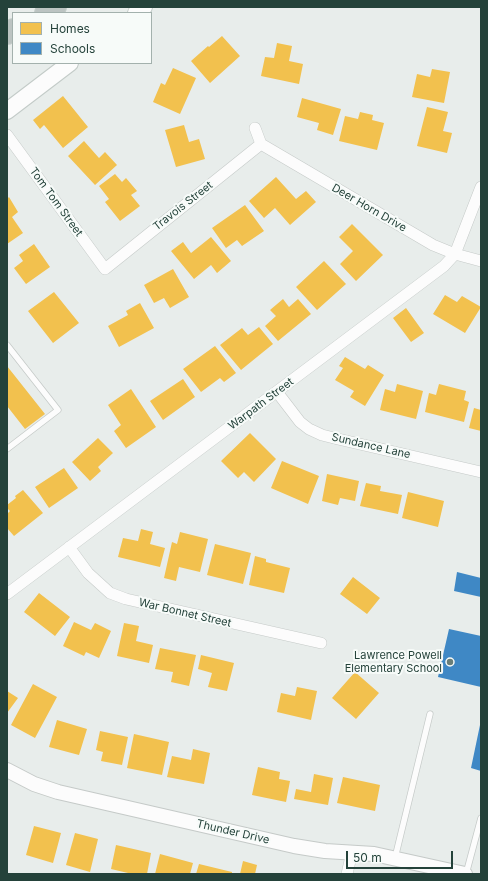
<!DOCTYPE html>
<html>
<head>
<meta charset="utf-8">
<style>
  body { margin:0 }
  #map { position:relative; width:488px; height:881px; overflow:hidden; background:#e8edeb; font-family:Inter,sans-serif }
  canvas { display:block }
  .frame { position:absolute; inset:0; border:8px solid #24423a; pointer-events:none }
  .legend { position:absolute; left:12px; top:12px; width:140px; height:52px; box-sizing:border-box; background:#f7fbf9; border:1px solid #a3b1ad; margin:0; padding:5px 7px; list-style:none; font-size:12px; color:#24423a }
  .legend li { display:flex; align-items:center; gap:8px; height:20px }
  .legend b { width:20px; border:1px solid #a3b1ad }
  .scale { position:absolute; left:346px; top:851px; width:107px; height:18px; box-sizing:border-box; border:2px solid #24423a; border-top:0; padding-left:5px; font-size:12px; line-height:14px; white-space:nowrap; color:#24423a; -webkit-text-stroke:3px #f7fbf9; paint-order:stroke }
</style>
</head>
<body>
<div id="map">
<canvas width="488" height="881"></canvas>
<div class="frame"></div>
<ul class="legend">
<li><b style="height:11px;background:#f2c14e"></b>Homes</li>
<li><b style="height:11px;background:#3f88c5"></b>Schools</li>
</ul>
<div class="scale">50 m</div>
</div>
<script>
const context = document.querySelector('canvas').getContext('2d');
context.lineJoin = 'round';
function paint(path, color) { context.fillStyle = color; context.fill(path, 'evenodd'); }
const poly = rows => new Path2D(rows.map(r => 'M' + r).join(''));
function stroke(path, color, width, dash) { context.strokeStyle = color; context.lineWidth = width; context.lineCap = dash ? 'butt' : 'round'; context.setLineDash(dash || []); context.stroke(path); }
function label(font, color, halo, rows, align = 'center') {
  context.font = font + ' Inter,sans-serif'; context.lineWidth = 4; context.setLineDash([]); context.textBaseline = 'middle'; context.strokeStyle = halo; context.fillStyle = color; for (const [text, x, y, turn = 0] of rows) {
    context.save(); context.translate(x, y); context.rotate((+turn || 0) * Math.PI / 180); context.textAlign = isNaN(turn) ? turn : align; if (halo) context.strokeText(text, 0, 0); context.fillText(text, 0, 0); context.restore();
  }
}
paint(poly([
  [222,36,240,56,210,83,191,61,208,46,209,47],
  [277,43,292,46,289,61,303,64,299,84,261,76,265,57,274,58],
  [173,68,196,78,180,114,153,102,161,83,165,85],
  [432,69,450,72,444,103,412,97,417,74,430,77],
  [63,96,88,127,63,148,44,125,40,129,33,120],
  [302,98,341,109,333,135,317,130,319,123,297,117],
  [427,107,448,112,443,131,452,133,447,153,417,146],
  [360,112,373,115,372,120,384,123,377,150,339,141,345,116,358,119],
  [184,125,189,142,199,139,205,159,176,167,165,130],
  [84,141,99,158,105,152,117,165,95,185,68,156],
  [115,174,122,182,126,178,137,191,131,195,140,206,120,221,105,202,109,199,99,186],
  [276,177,296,199,306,191,316,202,290,225,275,208,264,218,249,201],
  [9,197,18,212,12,217,23,233,7,244,7,199],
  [245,205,264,231,242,246,237,240,226,248,212,228],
  [352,224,383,255,356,281,340,264,353,251,339,237],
  [211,237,231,261,217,273,211,265,194,279,171,251,183,242,191,253],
  [34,244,50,267,26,284,14,268,23,261,19,255],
  [324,261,346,284,317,310,296,287],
  [173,269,189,297,170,308,164,298,154,303,144,285],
  [54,292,79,323,53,343,28,311],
  [445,295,457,302,462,296,481,307,465,333,433,314],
  [283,299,289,307,298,299,311,314,278,341,265,326,276,316,270,310],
  [140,303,154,328,119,347,108,326,128,315,126,311],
  [406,308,424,333,411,342,393,318],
  [259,327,273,344,241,370,220,345,242,328,248,335],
  [215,346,236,373,224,382,220,378,201,392,183,369],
  [345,357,365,369,368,365,384,375,365,406,350,397,354,391,335,380,343,368,339,366],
  [7,366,45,414,25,429,7,406],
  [183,379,195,397,163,420,150,401],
  [397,384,423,391,416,419,380,410,385,389,395,392],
  [439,384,466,391,464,400,469,402,464,422,425,412,429,393,436,395],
  [131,389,156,427,126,448,114,431,121,425,108,405],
  [474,408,481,410,481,431,469,428],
  [250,433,276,459,254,482,244,472,238,478,221,461],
  [98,438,113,453,98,467,101,471,90,481,72,462],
  [282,461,319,476,308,504,271,488],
  [64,468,78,488,49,508,35,487],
  [327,474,359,481,355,501,340,498,338,505,322,501],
  [366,483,381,486,380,491,402,495,398,514,360,506],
  [23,490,43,513,14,536,7,528,7,514,10,511,7,508,7,505,16,498,15,496],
  [408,492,444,501,438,527,402,518],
  [141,529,153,532,150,544,165,548,160,567,118,557,123,538,138,541],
  [180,532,208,539,200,572,179,567,176,581,164,578,172,542,177,544],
  [215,544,251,553,243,584,207,575],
  [255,556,266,559,266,562,290,568,284,593,249,585],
  [353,577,380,598,367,614,340,594],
  [39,593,70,617,55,636,24,612],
  [74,622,91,630,95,623,111,631,99,658,86,652,84,656,63,646],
  [124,623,139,626,136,641,153,645,149,663,117,656],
  [160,648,196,655,189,686,171,682,173,672,155,669],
  [201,655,234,663,227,691,208,687,212,673,198,669],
  [355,672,379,693,356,719,332,698],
  [33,684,57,697,35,738,11,725],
  [297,687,317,691,311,720,277,712,281,693,295,696],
  [7,691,18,698,7,713],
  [57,720,87,729,79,755,49,747],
  [100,731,128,737,122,765,101,761,103,752,96,750],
  [134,734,169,742,162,775,127,768],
  [193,749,210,753,204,784,167,777,172,756,191,760],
  [258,767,280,772,279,779,290,781,286,802,252,795],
  [314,774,333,778,328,805,294,799,296,789,311,792],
  [343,777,380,785,375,811,337,803],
  [34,826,61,833,53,863,26,855],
  [75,833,98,839,90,872,66,865],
  [116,845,151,853,147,874,128,874,128,873,111,869],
  [160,854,193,863,190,874,155,874],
  [243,861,257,865,255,874,240,874],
  [199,864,232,872,232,874,196,874]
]), '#f2c14e');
paint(poly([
  [457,572,481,578,481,597,454,591],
  [449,629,481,636,481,687,438,677],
  [480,725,481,725,481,771,471,768]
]), '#3f88c5');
const service = poly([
  [7,345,58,410,7,449],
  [395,858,430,714],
  [466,874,481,818]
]);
const minor = poly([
  [255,128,261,144],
  [7,135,105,269,261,144],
  [261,144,433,245,455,254,481,261],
  [277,392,300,422,309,429,322,435,338,439,481,472],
  [69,547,88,573,110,593,126,599,321,643],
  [7,594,444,266,455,254,481,187],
  [347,874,352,852]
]);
const tertiary = poly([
  [7,770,34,784,58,792,294,846,325,851,374,854,465,874]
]);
const secondary = poly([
  [136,13,144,7],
  [7,111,70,63]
]);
const motorway = poly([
  [45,13,56,7],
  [7,34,13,29]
]);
stroke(service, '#c5cac8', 7);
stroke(minor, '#c5cac8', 12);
stroke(tertiary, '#c5cac8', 16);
stroke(secondary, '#c3cbc8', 18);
stroke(motorway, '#c3ccc9', 22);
stroke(service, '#fcfcfc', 5.5);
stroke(minor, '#fcfcfc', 11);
stroke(tertiary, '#fcfcfc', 14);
stroke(secondary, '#fcfcfc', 16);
stroke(motorway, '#bcc4c2', 20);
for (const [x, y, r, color] of [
  [450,662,4,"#697e78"]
]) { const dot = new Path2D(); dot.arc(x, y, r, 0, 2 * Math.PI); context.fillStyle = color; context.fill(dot); stroke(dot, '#f7fbf9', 1.5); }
label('11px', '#24423a', '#f7fbf9', [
  ["Tom Tom Street",56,202,54],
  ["Travois Street",183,206,-38],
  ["Deer Horn Drive",369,208,30],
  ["Warpath Street",261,404,-37],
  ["Sundance Lane",371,446,13],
  ["War Bonnet Street",185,613,13],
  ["Thunder Drive",233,832,13]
]);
label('11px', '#24423a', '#f7fbf9', [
  ["Lawrence Powell",442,656],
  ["Elementary School",442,669]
], 'right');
</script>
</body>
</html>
